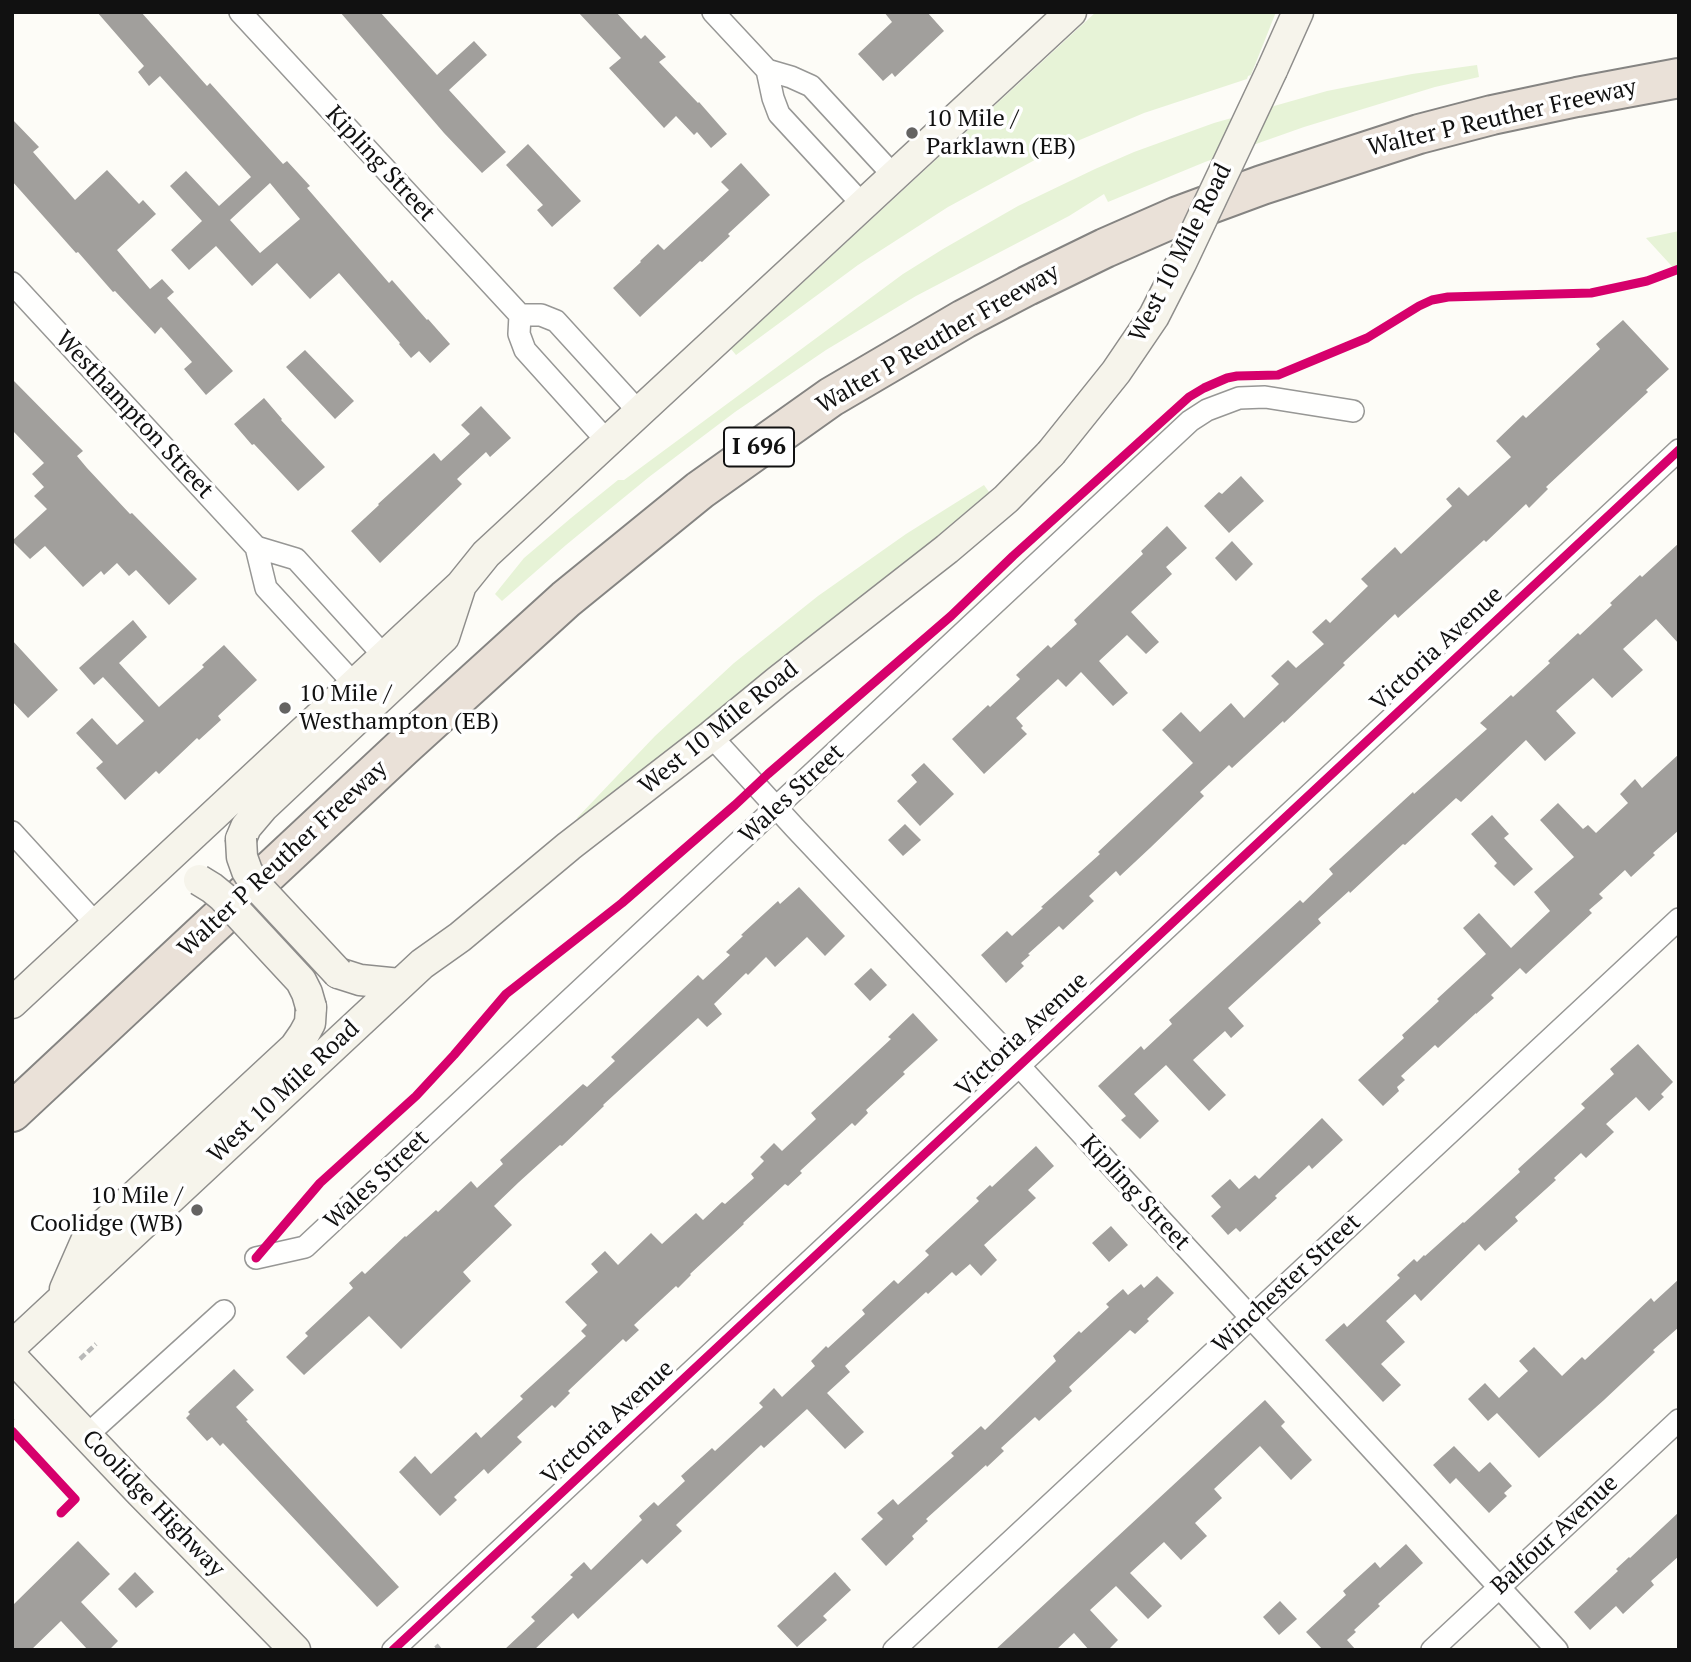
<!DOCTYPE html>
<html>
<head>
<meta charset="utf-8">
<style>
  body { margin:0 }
  #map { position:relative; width:1691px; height:1662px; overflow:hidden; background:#fdfcf7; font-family:"PT Serif",serif }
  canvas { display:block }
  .frame { position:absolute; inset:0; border:14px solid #111; pointer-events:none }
</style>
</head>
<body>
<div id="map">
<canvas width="1691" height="1662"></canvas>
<div class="frame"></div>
</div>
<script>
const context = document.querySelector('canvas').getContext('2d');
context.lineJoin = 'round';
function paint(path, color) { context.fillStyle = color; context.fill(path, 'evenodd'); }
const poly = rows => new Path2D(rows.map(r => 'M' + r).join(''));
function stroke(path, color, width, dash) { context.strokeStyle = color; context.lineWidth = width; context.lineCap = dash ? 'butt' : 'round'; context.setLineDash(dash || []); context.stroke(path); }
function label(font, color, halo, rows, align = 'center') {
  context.font = font + ' "PT Serif",serif'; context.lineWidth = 7; context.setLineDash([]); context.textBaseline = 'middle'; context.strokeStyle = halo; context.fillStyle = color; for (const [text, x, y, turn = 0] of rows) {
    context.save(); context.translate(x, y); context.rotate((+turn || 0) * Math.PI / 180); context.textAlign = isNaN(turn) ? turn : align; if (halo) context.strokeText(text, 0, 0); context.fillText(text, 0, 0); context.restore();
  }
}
paint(poly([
  [1096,12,1276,12,1251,75,1248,76,1247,79,1144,113,1044,155,948,207,858,265,736,355,731,349],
  [1477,65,1479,77,1435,87,1304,127,1205,162,1108,202,1104,194,1069,216,916,296,826,350,735,412,649,477,566,545,502,601,495,594,524,558,571,518,618,480,624,480,903,274,943,249,1018,206,1095,169,1134,152,1214,123,1327,91,1412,74],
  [1679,231,1679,274,1646,238],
  [984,485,989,492,939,535,580,821,577,818,655,736,734,663,818,596,906,534]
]), '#e7f3d7');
paint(poly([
  [97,12,141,12,207,86,210,83,283,164,287,161,310,186,307,188,389,283,392,280,427,320,428,319,450,344,430,363,419,351,411,358,399,344,400,343,339,273,310,299,277,263,252,286,216,246,189,270,171,250,202,221,170,186,186,171,219,206,251,177,160,76,149,86,138,72,144,66],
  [270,183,300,219,260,253,230,220],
  [340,12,380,12,437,75,474,41,487,55,449,90,506,152,482,173,444,133],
  [578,12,616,12,641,39,645,35,666,57,659,62,698,103,699,102,727,134,711,148,697,132,694,135,676,116,664,128,609,68,621,58],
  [884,12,927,12,944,31,895,77,892,73,883,81,858,54,892,22],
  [12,119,39,147,33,152,75,200,107,170,139,204,143,200,156,214,117,250,150,289,162,279,174,292,167,298,233,371,206,395,184,369,192,362,161,327,155,334,115,291,113,292,78,252,76,253,12,181],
  [528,144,581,201,552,227,537,210,543,205,506,165],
  [741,163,770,195,728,234,730,236,702,262,700,261,640,317,613,288,641,262,640,261,658,244,664,250,729,190,721,182],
  [1623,320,1669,369,1646,390,1648,392,1546,487,1548,489,1529,508,1526,504,1486,542,1484,540,1398,618,1395,614,1343,663,1345,665,1284,723,1283,721,1232,768,1229,765,1200,792,1204,796,1150,848,1120,876,1116,871,1089,896,1094,901,1063,930,1059,926,1028,954,1030,955,1021,963,1024,966,1006,983,981,955,1007,931,1012,936,1043,908,1041,907,1100,854,1098,852,1193,763,1162,730,1181,712,1200,732,1231,703,1244,718,1279,684,1271,676,1288,660,1296,668,1324,644,1312,632,1326,619,1330,623,1368,586,1361,579,1395,547,1401,554,1452,506,1446,499,1459,487,1468,496,1511,457,1496,441,1523,415,1526,418,1600,349,1596,344],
  [305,350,354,401,335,419,286,367],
  [12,379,83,451,77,456,87,468,130,514,132,513,197,579,169,605,136,570,129,576,117,563,104,575,101,571,83,587,45,546,30,559,12,541,47,509,34,496,44,487,32,474,44,463,12,430],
  [264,398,282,419,281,420,325,467,298,491,254,444,252,445,234,424],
  [481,406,511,438,490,457,486,452,457,479,462,484,380,563,351,531,379,505,378,504,434,453,441,461,470,434,461,425],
  [1241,476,1264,501,1229,533,1204,506,1219,492,1222,494],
  [1167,526,1187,548,1166,567,1172,574,1131,612,1159,642,1146,654,1127,635,1099,661,1128,693,1113,706,1081,672,1066,687,1058,679,1016,718,1023,726,1021,728,1027,734,984,774,952,739,988,705,990,707,1020,679,1016,675,1048,645,1051,648,1077,624,1074,620,1143,554,1141,551],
  [1232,541,1253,564,1236,581,1215,558],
  [1679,543,1679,644,1656,619,1623,649,1643,670,1612,698,1593,678,1556,711,1576,733,1545,761,1526,740,1461,802,1456,798,1405,845,1403,844,1350,893,1349,891,1318,919,1321,923,1228,1008,1244,1026,1231,1038,1225,1031,1193,1060,1226,1095,1209,1111,1166,1065,1134,1094,1159,1121,1140,1139,1121,1120,1126,1116,1098,1086,1141,1046,1144,1050,1172,1024,1169,1020,1300,900,1303,903,1333,874,1329,869,1413,792,1414,794,1487,729,1480,723,1511,695,1513,697,1550,663,1548,661,1578,633,1580,635,1612,605,1610,603,1640,575,1642,577],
  [133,620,147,637,119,663,159,707,204,667,202,665,224,645,257,680,218,716,221,720,199,740,197,738,159,774,156,771,125,800,96,768,103,762,76,733,92,718,117,745,144,721,103,677,94,685,79,668],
  [12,640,58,690,28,718,12,701],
  [1679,754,1679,830,1653,853,1655,855,1631,877,1625,870,1599,894,1603,898,1589,910,1592,913,1526,974,1520,968,1491,995,1494,998,1476,1014,1476,1013,1438,1048,1435,1045,1401,1076,1405,1080,1397,1087,1399,1091,1383,1106,1358,1080,1404,1038,1402,1035,1439,1001,1437,999,1486,954,1463,928,1479,913,1511,948,1550,911,1534,892,1574,857,1540,820,1558,803,1583,829,1588,825,1596,833,1628,803,1620,794,1635,779,1642,788],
  [924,763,954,794,920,826,897,801,917,782,911,775],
  [1492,815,1509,834,1504,838,1533,869,1514,886,1494,866,1497,863,1471,834],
  [905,824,921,840,903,856,888,840],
  [799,887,845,936,825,956,807,937,775,967,766,957,748,975,746,973,714,1004,722,1014,707,1027,698,1018,603,1105,604,1106,562,1146,560,1145,519,1182,494,1206,512,1225,463,1272,471,1281,401,1349,369,1316,304,1375,286,1357,308,1336,305,1333,353,1288,349,1283,362,1271,365,1274,405,1236,406,1237,436,1210,438,1212,471,1181,477,1188,503,1164,500,1160,583,1084,587,1087,615,1061,611,1057,698,975,703,980,730,955,726,952,743,936,741,935,778,901,780,904],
  [871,968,887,985,870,1001,854,984],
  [913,1013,938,1040,903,1072,905,1074,866,1110,868,1113,855,1126,852,1123,800,1171,802,1173,788,1186,785,1184,743,1223,744,1224,690,1274,691,1275,678,1288,676,1286,634,1325,639,1330,626,1342,623,1339,568,1391,570,1393,555,1408,552,1405,517,1437,522,1442,488,1474,484,1469,454,1497,457,1500,440,1516,399,1472,415,1456,431,1474,476,1432,481,1438,523,1399,520,1396,586,1336,581,1331,587,1325,565,1302,598,1272,591,1264,605,1251,618,1265,651,1233,662,1244,696,1213,703,1220,722,1202,725,1204,754,1178,751,1174,764,1161,760,1157,774,1143,782,1151,816,1119,811,1113,891,1039,888,1037],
  [1638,1044,1673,1082,1661,1094,1664,1097,1649,1111,1636,1097,1606,1124,1614,1132,1586,1158,1581,1153,1554,1178,1556,1180,1515,1217,1518,1221,1485,1251,1479,1244,1421,1301,1415,1294,1386,1321,1405,1342,1381,1364,1401,1385,1383,1402,1325,1340,1344,1323,1347,1327,1400,1278,1397,1275,1414,1259,1417,1262,1424,1255,1425,1256,1463,1222,1464,1223,1520,1172,1518,1169,1585,1108,1581,1104,1614,1074,1610,1069],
  [1322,1118,1343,1140,1312,1169,1309,1165,1275,1196,1277,1198,1240,1232,1236,1228,1228,1235,1211,1216,1221,1207,1211,1196,1230,1179,1239,1189,1255,1175,1259,1179],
  [1036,1146,1054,1166,1028,1190,1036,1198,984,1245,997,1260,981,1276,970,1264,956,1276,952,1272,928,1294,926,1292,845,1366,850,1372,827,1393,864,1432,845,1449,807,1409,764,1448,761,1445,676,1525,682,1531,647,1564,642,1559,578,1619,573,1613,534,1650,504,1650,535,1621,531,1617,573,1577,570,1575,584,1562,591,1570,642,1520,639,1516,654,1502,658,1506,685,1481,681,1476,712,1448,715,1451,763,1407,759,1403,774,1388,782,1397,815,1366,811,1361,826,1346,828,1348,865,1314,862,1310,894,1280,898,1284,929,1255,925,1251,979,1201,976,1198,990,1185,992,1187],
  [1111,1226,1128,1245,1109,1262,1092,1243],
  [1157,1276,1174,1293,1147,1319,1149,1321,1135,1334,1130,1330,1069,1387,1072,1391,1039,1421,1035,1417,1001,1448,1004,1451,987,1467,986,1465,926,1519,928,1521,912,1536,914,1539,886,1566,861,1539,883,1519,877,1513,893,1499,898,1505,954,1456,951,1453,981,1426,985,1430,1056,1361,1053,1356,1079,1331,1081,1333,1109,1307,1106,1304,1123,1289,1128,1295,1141,1284,1144,1288],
  [1679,1279,1679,1327,1653,1350,1655,1352,1604,1400,1539,1458,1497,1413,1488,1421,1468,1399,1485,1383,1499,1398,1528,1371,1519,1361,1534,1347,1562,1376,1582,1357,1585,1360,1651,1298,1654,1302],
  [234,1369,254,1390,236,1407,248,1420,246,1421,399,1587,377,1607,223,1443,220,1446,212,1437,207,1441,186,1418,190,1414,188,1412],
  [1265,1400,1285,1422,1281,1426,1312,1460,1291,1480,1260,1446,1214,1489,1222,1498,1195,1523,1207,1536,1181,1560,1164,1542,1130,1573,1162,1606,1148,1619,1116,1586,1090,1610,1118,1640,1108,1650,1089,1650,1074,1633,1056,1650,995,1650],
  [1454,1446,1479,1472,1490,1462,1512,1486,1504,1493,1507,1496,1489,1513,1456,1478,1450,1484,1433,1465],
  [1679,1512,1679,1556,1651,1581,1654,1585,1623,1614,1616,1606,1590,1630,1574,1612,1618,1571,1616,1569,1629,1557,1630,1558],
  [78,1541,110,1574,81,1602,118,1641,109,1650,88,1650,61,1621,31,1650,12,1650,12,1606],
  [1406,1544,1423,1563,1378,1604,1380,1606,1354,1630,1356,1632,1347,1640,1356,1650,1323,1650,1306,1632,1346,1595,1343,1591,1375,1562,1380,1568],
  [135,1572,154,1592,136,1608,118,1589],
  [835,1572,851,1590,823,1616,827,1620,797,1647,777,1626],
  [1280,1601,1297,1619,1279,1635,1263,1617]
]), '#a19f9c');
const street = poly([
  [240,12,520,315,541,315,556,321,639,412],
  [713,12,767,70,773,98,779,114,863,205],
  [767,70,791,77,811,86,894,176],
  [12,283,256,547,266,588,355,685],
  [520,315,519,334,525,350,607,441],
  [256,547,296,559,385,657],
  [711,736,795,828,999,1044,1557,1650],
  [12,832,97,925],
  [256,1258,305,1247,1190,421,1207,410,1239,398,1265,397,1353,411],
  [86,1436,224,1311],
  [393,1650,1679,450],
  [894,1650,1679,919],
  [1432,1650,1679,1420]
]);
const secondary = poly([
  [1272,70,1298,12],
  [241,839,246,827,263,807,444,637,460,588],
  [338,973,360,980,400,984],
  [12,1003,461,585,486,554,1071,12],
  [65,1289,86,1241,295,1047,304,1034,310,1023,311,1007],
  [12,1346,422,964,460,937,569,846,711,736,778,681,947,549,1006,499,1051,453],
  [12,1357,139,1491,295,1650]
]);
const highway = poly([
  [12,1112,403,747,566,599,700,490,831,397,964,319,1027,286,1105,248,1178,216,1262,185,1419,134,1492,115,1577,97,1679,78]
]);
stroke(street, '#979795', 24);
stroke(secondary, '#8e8d8b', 33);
stroke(highway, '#858482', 42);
stroke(poly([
  [80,1359,96,1344],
  [12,1419,13,1418],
  [61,1513,75,1499],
  [436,1645,440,1650]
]), '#b9b9b8', 4.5, [7, 3.5]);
stroke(street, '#fffffe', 21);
stroke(secondary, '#f6f4eb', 30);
stroke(highway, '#eae1d8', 38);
const secondaryBridge = poly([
  [1051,453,1116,372,1154,316,1181,263,1272,70],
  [241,839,242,857,247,871,255,884,338,973],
  [199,880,212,888,223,897,301,981,307,993,311,1007]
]);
stroke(secondaryBridge, '#8e8d8b', 33, []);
stroke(secondaryBridge, '#f6f4eb', 30);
stroke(poly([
  [256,1258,320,1183,416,1096,454,1055,506,994,622,903,735,805,768,774,951,616,1013,556,1189,397,1204,388,1227,378,1237,376,1278,375,1367,338,1419,306,1432,300,1448,297,1591,293,1647,281,1679,269],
  [12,1431,75,1499,61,1513],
  [393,1650,1679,450]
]), '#d6006c', 9);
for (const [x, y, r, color] of [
  [912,133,7,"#646362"],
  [285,708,7,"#646362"],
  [197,1210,7,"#646362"]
]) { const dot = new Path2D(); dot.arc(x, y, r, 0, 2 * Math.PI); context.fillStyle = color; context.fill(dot); stroke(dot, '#fff', 2.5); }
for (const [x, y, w] of [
  [759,447,70]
]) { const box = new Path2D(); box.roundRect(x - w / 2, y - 19.5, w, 39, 5); context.fillStyle = '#fff'; context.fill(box); stroke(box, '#111', 2); }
label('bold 23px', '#111', null, [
  ["I 696",759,447]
]);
label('24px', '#111', '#fff', [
  ["Walter P Reuther Freeway",1502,118,-13],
  ["Kipling Street",380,164,47],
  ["West 10 Mile Road",1181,253,-63],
  ["Walter P Reuther Freeway",938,339,-30],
  ["Westhampton Street",134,415,47],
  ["Victoria Avenue",1437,649,-43],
  ["West 10 Mile Road",719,728,-39],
  ["Wales Street",792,794,-43],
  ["Walter P Reuther Freeway",283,859,-43],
  ["Victoria Avenue",1022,1035,-43],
  ["West 10 Mile Road",284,1092,-43],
  ["Wales Street",377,1180,-43],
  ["Kipling Street",1135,1193,47],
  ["Winchester Street",1287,1284,-43],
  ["Victoria Avenue",608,1423,-43],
  ["Coolidge Highway",153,1504,46],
  ["Balfour Avenue",1555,1535,-43]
]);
label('24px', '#111', '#fff', [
  ["10 Mile /",926,119],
  ["Parklawn (EB)",926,147],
  ["10 Mile /",299,694],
  ["Westhampton (EB)",299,722],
  ["10 Mile /",183,1196,"right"],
  ["Coolidge (WB)",183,1224,"right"]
], 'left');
</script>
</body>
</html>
